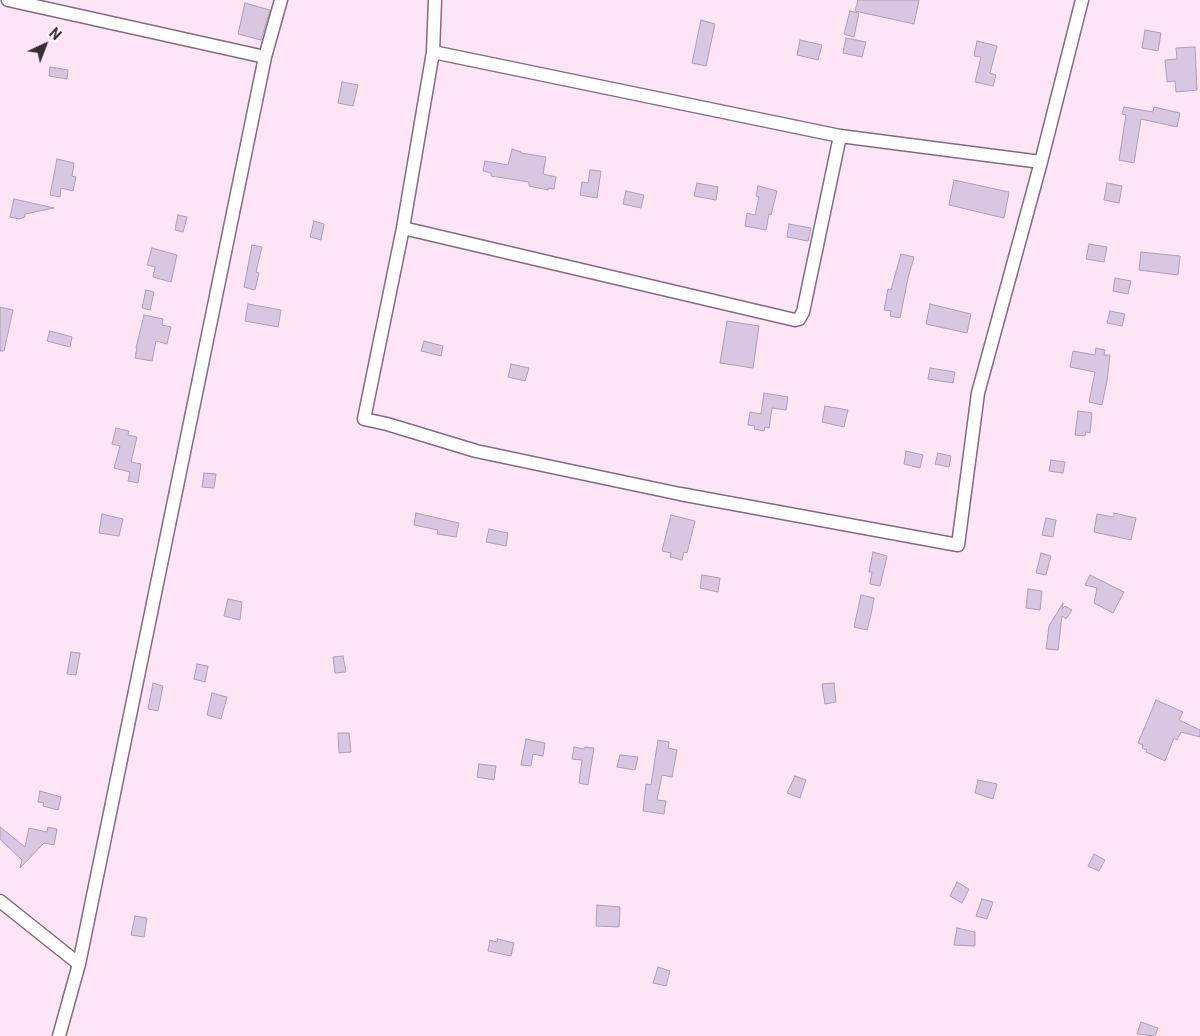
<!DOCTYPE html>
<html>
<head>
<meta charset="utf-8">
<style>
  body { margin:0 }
  #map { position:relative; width:1200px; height:1036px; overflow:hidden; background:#fde5f5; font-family:Roboto,sans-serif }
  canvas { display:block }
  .north { position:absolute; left:20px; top:20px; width:50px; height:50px; -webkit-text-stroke:4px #fff9fd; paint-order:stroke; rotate:43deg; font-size:14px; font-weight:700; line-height:20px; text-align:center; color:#362c33 }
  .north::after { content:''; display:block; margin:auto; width:18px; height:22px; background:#362c33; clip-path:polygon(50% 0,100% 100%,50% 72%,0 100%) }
</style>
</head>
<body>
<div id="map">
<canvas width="1200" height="1036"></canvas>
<div class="north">N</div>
</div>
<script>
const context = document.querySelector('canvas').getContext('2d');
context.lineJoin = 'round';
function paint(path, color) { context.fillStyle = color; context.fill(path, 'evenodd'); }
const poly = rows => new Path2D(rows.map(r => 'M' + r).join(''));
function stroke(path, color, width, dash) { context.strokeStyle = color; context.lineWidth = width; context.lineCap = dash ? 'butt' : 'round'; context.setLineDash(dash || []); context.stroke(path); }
const building = poly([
  [858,0,919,0,914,24,855,11,858,0],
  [245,3,270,10,261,40,238,34,245,3],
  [850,11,859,13,854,37,844,34,850,11],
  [701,20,715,24,706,66,692,63,701,20],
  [1145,30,1161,33,1158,51,1142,48,1145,30],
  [846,38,866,42,862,57,843,53,846,38],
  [800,40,822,45,818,60,797,55,800,40],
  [977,41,997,46,990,73,996,75,993,86,975,82,981,57,974,56,977,41],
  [1195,47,1197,90,1176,92,1175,81,1167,82,1165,60,1177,59,1176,48,1195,47],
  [50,67,68,70,67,79,49,76,50,67],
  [342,82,358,85,353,106,338,103,342,82],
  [1124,107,1153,112,1154,107,1180,113,1177,127,1141,119,1134,163,1119,160,1126,115,1122,114,1124,107],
  [512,149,521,152,521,153,546,157,543,174,556,177,554,189,548,188,548,190,529,186,529,182,491,176,491,173,483,171,485,161,508,165,512,149],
  [57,159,74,163,72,176,76,177,73,191,61,188,60,197,50,195,57,159],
  [590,170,601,171,597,198,580,195,582,182,588,183,590,170],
  [954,180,1009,192,1004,218,949,205,954,180],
  [697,183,718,187,716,200,694,196,697,183],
  [1107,183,1122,186,1119,203,1104,200,1107,183],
  [758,186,777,191,771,215,769,214,766,230,745,226,747,213,755,215,759,197,756,196,758,186],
  [626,191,644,195,641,208,623,204,626,191],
  [14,199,54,208,25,214,25,217,19,219,10,217,14,199],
  [178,215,187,217,183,232,175,230,178,215],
  [314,221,324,224,321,240,310,237,314,221],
  [789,224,811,228,808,241,787,237,789,224],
  [1089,244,1107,247,1104,262,1086,259,1089,244],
  [252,245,262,247,256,272,259,273,255,290,244,287,252,245],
  [152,248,177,255,171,282,153,277,155,267,147,265,152,248],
  [1141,252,1180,256,1178,275,1139,270,1141,252],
  [901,254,914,257,908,278,900,318,890,316,891,311,884,310,888,289,891,290,901,254],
  [1115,278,1131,281,1128,294,1113,291,1115,278],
  [146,290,154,292,150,310,142,308,146,290],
  [248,304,281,310,278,327,245,321,248,304],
  [930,304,971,314,967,333,926,324,930,304],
  [0,307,13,310,4,351,0,351,0,307],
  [1110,311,1125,314,1122,326,1107,323,1110,311],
  [144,315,163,319,162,325,171,327,167,344,156,341,152,361,135,358,137,348,136,348,144,315],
  [727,321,759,326,753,368,720,363,727,321],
  [50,331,72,337,70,347,47,341,50,331],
  [424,341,443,346,441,356,421,351,424,341],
  [1096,348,1105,350,1104,355,1110,355,1107,381,1102,405,1089,402,1095,372,1070,367,1073,351,1095,355,1096,348],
  [511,364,529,368,525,381,508,377,511,364],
  [930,368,955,372,953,383,928,379,930,368],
  [764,393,788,397,786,410,772,408,769,428,765,427,764,431,754,429,755,426,748,425,750,412,761,414,764,393],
  [825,406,848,410,844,427,822,422,825,406],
  [1078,411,1092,413,1090,433,1086,432,1085,436,1075,435,1078,411],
  [116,428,129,431,128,435,137,437,131,462,141,464,138,483,128,481,130,472,114,468,120,446,112,444,116,428],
  [906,451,923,455,920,468,904,464,906,451],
  [938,453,951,456,949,467,935,464,938,453],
  [1051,460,1065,462,1063,473,1049,471,1051,460],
  [204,473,216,474,214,488,202,487,204,473],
  [416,513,459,523,456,537,437,534,438,530,414,525,416,513],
  [1114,513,1136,518,1131,540,1094,532,1097,514,1114,517,1114,513],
  [102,514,123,519,119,536,99,533,102,514],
  [671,515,695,521,687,553,684,552,682,560,670,557,671,553,662,551,671,515],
  [1046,518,1056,520,1053,537,1042,535,1046,518],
  [489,529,508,533,506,546,486,542,489,529],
  [873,552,887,556,880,586,870,584,872,572,869,572,873,552],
  [1041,553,1051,556,1046,575,1036,573,1041,553],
  [702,575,720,578,718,592,700,588,702,575],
  [1090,575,1124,592,1113,613,1094,603,1097,588,1085,585,1090,575],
  [1028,589,1042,591,1040,610,1026,608,1028,589],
  [861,595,874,598,871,615,867,630,854,627,861,595],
  [228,599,242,602,240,620,224,616,228,599],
  [1063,603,1062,609,1065,606,1072,610,1066,619,1062,616,1058,650,1046,649,1049,626,1063,603],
  [71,652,80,653,76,675,67,674,71,652],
  [343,656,346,672,335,673,333,657,343,656],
  [197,664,208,666,205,682,194,679,197,664],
  [153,683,163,686,158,711,148,709,153,683],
  [834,683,836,702,825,704,822,684,834,683],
  [212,693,227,697,221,719,207,715,212,693],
  [1156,700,1183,712,1179,720,1200,730,1200,737,1181,732,1177,740,1174,738,1165,761,1146,752,1147,750,1142,748,1143,745,1138,743,1156,700],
  [338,733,349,733,351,752,339,753,338,733],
  [526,739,545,743,543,756,533,754,531,766,521,765,526,739],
  [658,740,669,742,668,748,677,750,672,777,662,775,657,800,666,801,664,814,643,811,646,784,651,785,658,740],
  [574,747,584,749,585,747,594,748,588,785,579,783,582,760,572,759,574,747],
  [620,755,638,757,635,770,617,767,620,755],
  [479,764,496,766,494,780,477,777,479,764],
  [795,776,806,780,800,798,787,793,795,776],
  [978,780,997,784,993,799,975,793,978,780],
  [40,791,61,797,58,810,43,806,44,803,38,802,40,791],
  [0,827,25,847,29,828,47,832,48,827,57,829,54,845,44,843,20,868,22,860,0,839,0,827],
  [1094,854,1105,860,1099,871,1088,866,1094,854],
  [957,882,969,889,962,903,950,896,957,882],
  [982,899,993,902,987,919,976,916,982,899],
  [597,905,620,907,619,927,596,926,597,905],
  [135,916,147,918,144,937,131,935,135,916],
  [957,928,975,932,975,946,954,945,957,928],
  [498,939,514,943,511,956,488,951,490,940,497,942,498,939],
  [658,967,670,971,666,986,653,983,658,967],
  [1141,1022,1158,1028,1155,1036,1137,1034,1141,1022]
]);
paint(building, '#d9c6e0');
stroke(building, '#b09db6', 1);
const minor = poly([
  [8,0,265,57],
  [433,52,435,0],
  [1041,162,840,136,433,52,403,228,364,419,387,424,476,451,680,494,958,545,978,393,1041,162,1082,0],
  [403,228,795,320,799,319,803,312,840,136],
  [0,901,79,964],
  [59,1036,79,964,265,57,281,0]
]);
stroke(minor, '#846b7d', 15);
stroke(minor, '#fff', 12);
</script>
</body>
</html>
